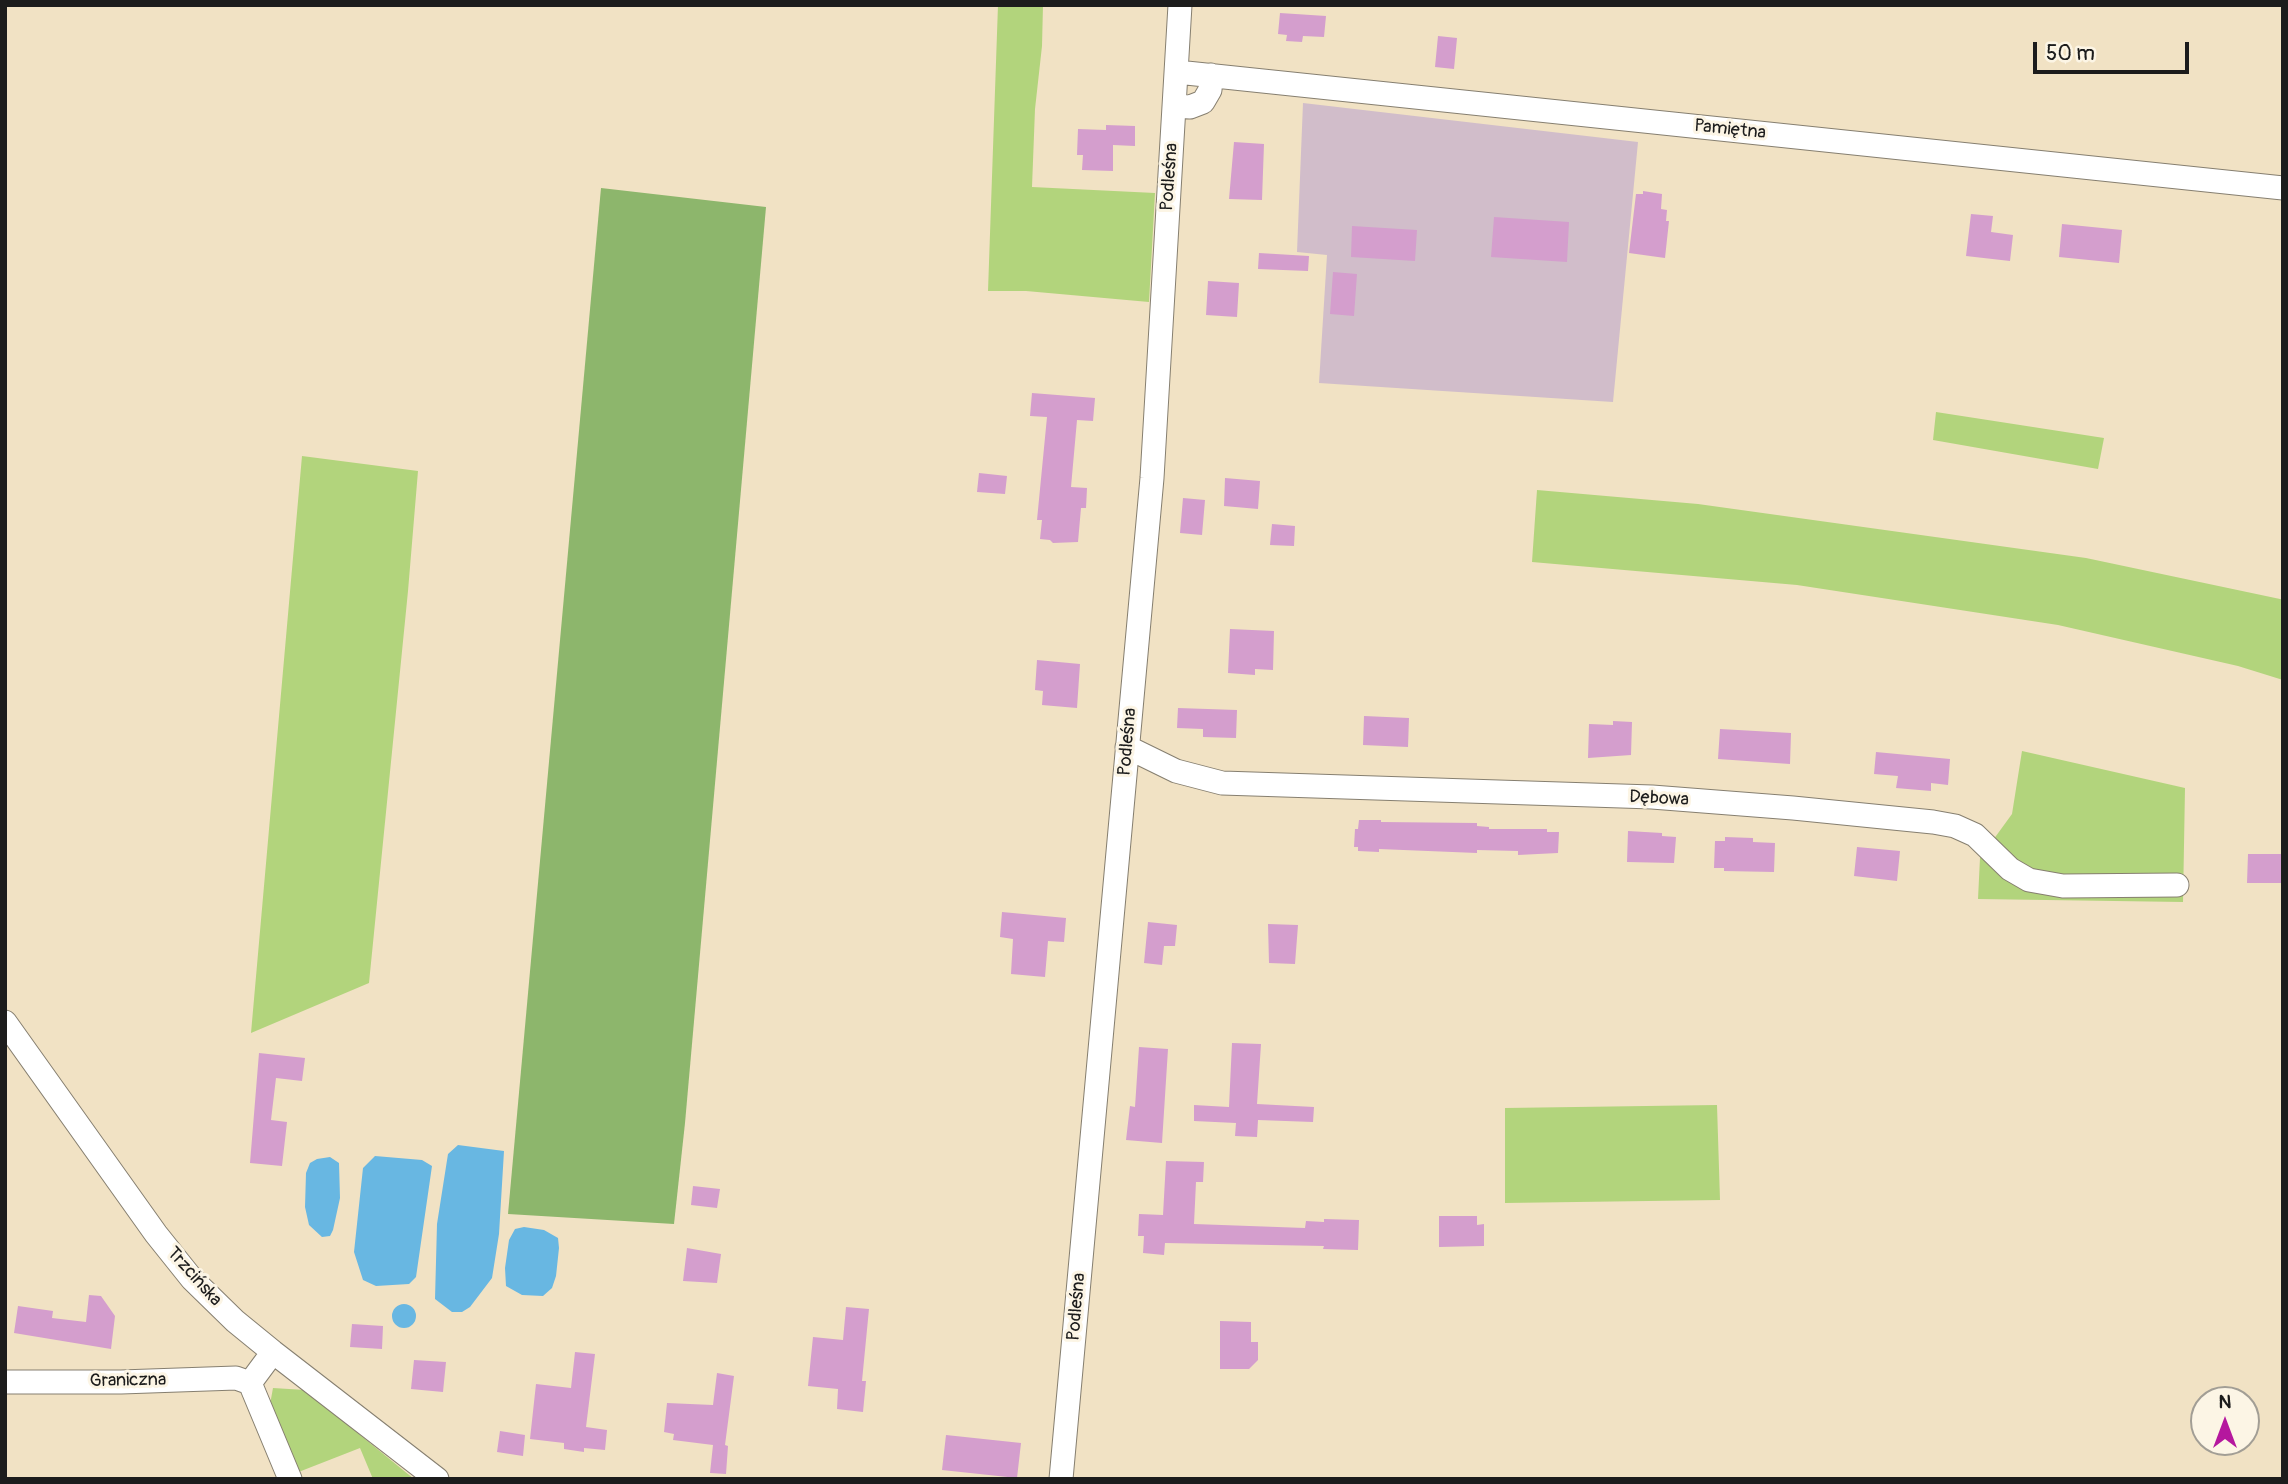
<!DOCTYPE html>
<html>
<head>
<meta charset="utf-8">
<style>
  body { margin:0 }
  #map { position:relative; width:2288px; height:1484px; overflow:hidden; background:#f1e2c4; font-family:Pangolin,sans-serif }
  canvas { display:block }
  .frame { position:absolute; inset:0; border:7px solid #1c1c1c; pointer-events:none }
  .north { position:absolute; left:2190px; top:1386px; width:70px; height:70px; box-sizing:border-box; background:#fcf5e5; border:2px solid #a29e95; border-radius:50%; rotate:0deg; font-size:19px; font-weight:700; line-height:28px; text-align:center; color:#1c1c1c }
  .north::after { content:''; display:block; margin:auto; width:24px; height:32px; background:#b5179e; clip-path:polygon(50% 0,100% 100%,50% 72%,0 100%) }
  .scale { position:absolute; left:2033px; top:42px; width:156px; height:32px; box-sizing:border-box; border:4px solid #1c1c1c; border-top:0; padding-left:9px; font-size:21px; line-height:24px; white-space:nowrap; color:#1c1c1c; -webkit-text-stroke:5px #fcf5e5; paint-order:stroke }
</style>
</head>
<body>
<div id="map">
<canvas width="2288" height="1484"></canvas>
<div class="frame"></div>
<div class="north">N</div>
<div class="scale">50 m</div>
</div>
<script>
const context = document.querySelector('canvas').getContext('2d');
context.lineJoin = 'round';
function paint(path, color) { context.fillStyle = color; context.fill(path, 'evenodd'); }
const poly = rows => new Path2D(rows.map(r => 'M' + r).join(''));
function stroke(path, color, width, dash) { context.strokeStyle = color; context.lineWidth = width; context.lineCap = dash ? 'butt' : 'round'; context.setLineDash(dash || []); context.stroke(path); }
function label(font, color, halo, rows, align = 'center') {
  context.font = font + ' Pangolin,sans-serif'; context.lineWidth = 6; context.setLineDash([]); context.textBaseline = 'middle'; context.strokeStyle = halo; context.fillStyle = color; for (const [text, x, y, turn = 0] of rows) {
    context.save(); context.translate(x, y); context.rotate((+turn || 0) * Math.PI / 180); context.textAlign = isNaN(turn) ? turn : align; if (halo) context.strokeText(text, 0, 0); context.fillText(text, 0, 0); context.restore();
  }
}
paint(poly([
  [1303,103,1638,142,1613,402,1319,383,1327,255,1297,252]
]), '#d1bdca');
paint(poly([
  [998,5,1043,5,1042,46,1035,109,1032,187,1155,193,1149,302,1026,291,988,291],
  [1936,412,2104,438,2098,469,1933,440],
  [302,456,418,471,408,591,369,983,251,1033],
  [1537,490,1698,504,2086,558,2280,599,2283,600,2283,680,2238,666,2058,625,1797,585,1532,562],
  [2022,751,2185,788,2183,902,1978,899,1980,858,2012,814],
  [1717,1105,1720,1200,1505,1203,1505,1108],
  [273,1388,305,1390,414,1479,373,1479,360,1448,296,1473,269,1410]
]), '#b2d47c');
paint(poly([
  [601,188,766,207,685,1123,674,1224,508,1214]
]), '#8db66c');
paint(poly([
  [458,1145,504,1151,499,1234,492,1278,470,1307,462,1312,452,1312,435,1299,437,1224,448,1154],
  [375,1156,422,1160,432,1166,416,1277,409,1284,376,1286,363,1280,354,1252,363,1168],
  [330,1157,339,1163,340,1198,333,1230,330,1236,322,1237,309,1225,305,1207,306,1173,310,1163,317,1159],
  [524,1227,544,1230,558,1238,559,1248,556,1276,552,1288,543,1296,522,1295,506,1286,505,1268,509,1240,515,1229],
  '392 1316a12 12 0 1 1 24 0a12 12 0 1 1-24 0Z'
]), '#68b7e2');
paint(poly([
  [1280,13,1326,16,1324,37,1303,36,1302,42,1286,41,1287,35,1278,34],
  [1438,36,1457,38,1454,69,1435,67],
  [1106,125,1135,126,1135,146,1113,145,1113,171,1082,170,1083,155,1077,155,1078,129,1106,130],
  [1234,142,1264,144,1262,200,1229,199],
  [1643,191,1662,194,1661,209,1667,210,1666,221,1669,221,1665,258,1629,253,1636,194,1643,194],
  [1971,214,1993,216,1991,232,2013,235,2010,261,1966,256],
  [1494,217,1569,222,1567,262,1491,257],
  [2062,224,2122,230,2119,263,2059,257],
  [1352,226,1417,230,1415,261,1351,257],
  [1259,253,1309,256,1308,271,1258,269],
  [1333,272,1357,274,1354,316,1330,314],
  [1208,281,1239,283,1237,317,1206,315],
  [1032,393,1095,398,1093,421,1077,420,1071,487,1087,488,1086,508,1081,508,1078,542,1053,543,1050,540,1040,539,1042,520,1037,520,1047,417,1030,416],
  [979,473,1007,476,1005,494,977,492],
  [1225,478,1260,481,1258,509,1224,506],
  [1183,498,1205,500,1202,535,1180,533],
  [1272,524,1295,526,1294,546,1270,545],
  [1230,629,1274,631,1273,670,1255,669,1255,675,1228,673],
  [1037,660,1080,664,1077,708,1042,705,1043,691,1035,690],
  [1178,708,1237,710,1236,738,1203,737,1203,729,1177,728],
  [1364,716,1409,718,1408,747,1363,745],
  [1613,721,1632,722,1631,755,1588,758,1589,724,1613,725],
  [1720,729,1791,733,1790,764,1718,759],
  [1876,752,1950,759,1948,785,1931,783,1931,791,1896,788,1898,776,1874,774],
  [1359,820,1381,820,1381,822,1477,823,1477,826,1489,827,1489,829,1547,829,1547,832,1559,832,1558,853,1518,855,1518,851,1477,850,1477,853,1379,849,1379,852,1358,851,1358,847,1354,847,1355,829,1358,829],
  [1628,831,1662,833,1662,836,1676,837,1674,863,1627,862],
  [1725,837,1753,838,1753,842,1775,843,1774,872,1724,871,1724,868,1714,868,1715,841,1725,841],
  [1857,847,1900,851,1897,881,1854,876],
  [2248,854,2283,854,2283,883,2247,883],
  [1002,912,1066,918,1064,942,1048,941,1045,977,1011,974,1013,939,1000,937],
  [1148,922,1177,925,1175,946,1164,946,1162,965,1144,963],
  [1268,924,1298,925,1295,964,1269,963],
  [1232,1043,1261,1044,1257,1104,1314,1107,1313,1122,1258,1120,1257,1137,1235,1136,1236,1123,1194,1121,1194,1105,1229,1107],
  [1139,1047,1168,1049,1162,1143,1126,1140,1130,1106,1135,1107],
  [259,1053,305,1058,302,1081,276,1078,271,1120,287,1122,282,1166,250,1163],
  [1166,1161,1204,1162,1203,1182,1196,1182,1194,1224,1305,1228,1306,1221,1324,1222,1324,1219,1359,1220,1358,1250,1323,1249,1324,1246,1165,1243,1164,1255,1143,1253,1144,1236,1138,1236,1139,1214,1163,1215],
  [693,1186,720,1189,717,1208,691,1205],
  [1439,1216,1477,1216,1477,1225,1484,1224,1484,1246,1439,1247],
  [687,1248,721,1254,717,1283,683,1281],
  [89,1295,101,1296,115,1316,111,1349,14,1333,18,1306,53,1311,52,1318,86,1322],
  [846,1307,869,1309,862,1381,866,1381,863,1412,837,1409,838,1389,808,1386,813,1337,843,1340],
  [1220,1321,1251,1322,1251,1342,1258,1342,1258,1360,1249,1369,1220,1369],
  [352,1324,383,1326,382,1349,350,1347],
  [575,1352,595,1354,586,1427,607,1430,605,1450,584,1448,584,1452,564,1449,564,1443,530,1439,536,1384,571,1388],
  [414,1360,446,1362,443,1392,411,1389],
  [717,1373,734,1376,725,1445,728,1446,726,1474,710,1473,713,1445,673,1440,674,1434,664,1432,667,1403,713,1405],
  [500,1431,525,1435,523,1456,497,1452],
  [946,1435,1021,1443,1017,1478,942,1470]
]), '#d49ecd');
const minor = poly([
  [1177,72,2283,188],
  [1175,106,1190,107,1203,102,1210,90,1211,75],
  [1127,747,1176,771,1222,783,1652,797,1793,808,1933,822,1955,826,1975,835,2010,869,2029,880,2063,886,2177,885],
  [5,1022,156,1234,192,1279,235,1321,273,1352,437,1479],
  [273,1352,250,1383,290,1479],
  [5,1382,121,1382,236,1378,250,1383],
  [1061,1479,1152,478,1180,5]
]);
stroke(minor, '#867f70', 25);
stroke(minor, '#fff', 23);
label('18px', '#1c1c1c', '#fcf5e5', [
  ["Pamiętna",1730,130,6],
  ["Podleśna",1170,177,-86],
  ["Podleśna",1128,742,-85],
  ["Dębowa",1659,799,3],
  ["Trzcińska",194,1277,48],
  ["Podleśna",1077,1307,-85],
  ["Graniczna",128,1381,-1]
]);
</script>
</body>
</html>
